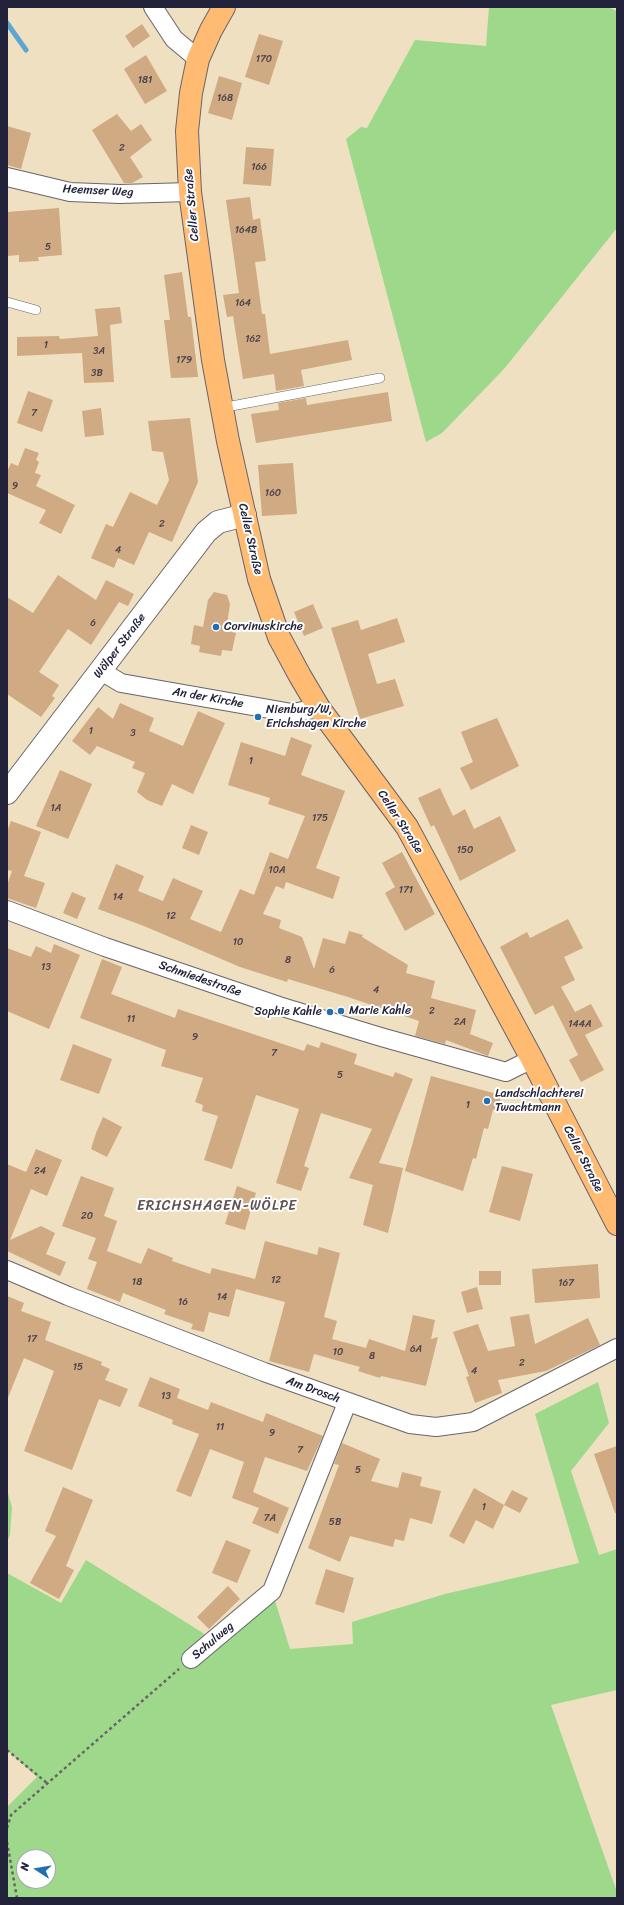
<!DOCTYPE html>
<html>
<head>
<meta charset="utf-8">
<style>
  body { margin:0 }
  #map { position:relative; width:624px; height:1905px; overflow:hidden; background:#efe0c1; font-family:Sriracha,sans-serif }
  canvas { display:block }
  .frame { position:absolute; inset:0; border:8px solid #22223b; pointer-events:none }
  .north { position:absolute; left:16px; top:1849px; width:40px; height:40px; box-sizing:border-box; background:#fff; border:1px solid #a7a7b1; border-radius:50%; rotate:282deg; font-size:11px; font-weight:700; line-height:16px; text-align:center; color:#22223b }
  .north::after { content:''; display:block; margin:auto; width:14px; height:18px; background:#1f6fb2; clip-path:polygon(50% 0,100% 100%,50% 72%,0 100%) }
</style>
</head>
<body>
<div id="map">
<canvas width="624" height="1905"></canvas>
<div class="frame"></div>
<div class="north">N</div>
</div>
<script>
const context = document.querySelector('canvas').getContext('2d');
context.lineJoin = 'round';
function paint(path, color) { context.fillStyle = color; context.fill(path, 'evenodd'); }
const poly = rows => new Path2D(rows.map(r => 'M' + r).join(''));
function stroke(path, color, width, dash) { context.strokeStyle = color; context.lineWidth = width; context.lineCap = dash ? 'butt' : 'round'; context.setLineDash(dash || []); context.stroke(path); }
function label(font, color, halo, rows, align = 'center') {
  context.font = font + ' Sriracha,sans-serif'; context.lineWidth = 4; context.setLineDash([]); context.textBaseline = 'middle'; context.strokeStyle = halo; context.fillStyle = color; for (const [text, x, y, turn = 0] of rows) {
    context.save(); context.translate(x, y); context.rotate((+turn || 0) * Math.PI / 180); context.textAlign = isNaN(turn) ? turn : align; if (halo) context.strokeText(text, 0, 0); context.fillText(text, 0, 0); context.restore();
  }
}
paint(poly([
  [489,7,608,7,617,11,617,228,504,369,442,433,426,442,346,139,361,127,367,128,415,40,486,46],
  [598,1382,609,1423,571,1471,599,1555,617,1549,617,1690,551,1705,617,1892,617,1898,7,1898,7,1807,37,1777,7,1750,7,1573,61,1603,86,1560,203,1633,210,1643,272,1591,290,1649,353,1644,352,1622,445,1594,579,1563,535,1414],
  [24,1857,48,1857,48,1881,24,1881],
  [7,1490,12,1507,10,1535,7,1542]
]), '#9dd88b');
stroke(poly([
  [7,23,26,50]
]), '#5ba6d3', 5);
paint(poly([
  [142,24,150,36,133,48,125,36],
  [259,34,283,41,269,85,245,77],
  [146,55,167,91,145,104,124,69],
  [219,76,242,83,232,120,208,113],
  [117,114,131,131,141,124,152,140,130,157,143,177,132,183,124,183,92,130],
  [7,126,31,133,21,169,7,165],
  [246,147,274,149,271,186,243,184],
  [250,197,253,220,260,218,266,261,255,262,262,314,265,314,270,354,348,340,352,360,301,370,304,386,276,391,274,374,243,379,233,316,227,317,223,295,239,293,226,200],
  [59,208,62,255,38,257,39,261,19,262,19,255,7,256,7,212],
  [182,272,188,317,191,317,198,377,171,378,164,320,170,320,164,275],
  [120,307,122,323,110,325,114,382,84,383,82,353,17,356,17,337,59,336,60,339,98,336,95,309],
  [28,391,53,400,42,432,17,423],
  [388,392,392,421,256,443,251,414,279,410,278,403,306,398,307,405],
  [101,408,104,435,85,437,82,411],
  [190,418,198,482,172,542,149,532,134,565,118,558,114,568,91,558,106,524,113,527,130,492,157,505,169,480,163,452,152,451,148,421],
  [25,448,39,453,36,460,39,462,35,473,41,475,36,486,75,505,61,534,39,523,46,510,7,493,7,472,11,463,18,466],
  [293,463,297,514,262,516,258,465],
  [58,575,96,600,106,580,134,594,128,606,119,602,91,645,68,629,39,672,59,685,52,696,55,698,41,717,7,694,7,597,33,613],
  [214,592,227,595,230,604,226,631,236,633,232,651,222,650,221,656,199,652,200,646,191,644,194,625,203,627,208,600],
  [313,604,323,628,304,636,294,612],
  [397,618,405,642,368,654,377,684,395,679,404,706,360,719,331,628,358,620,361,630],
  [120,703,154,718,149,731,183,746,198,711,225,723,193,794,172,784,162,806,147,800,137,792,145,773,132,768,135,762,97,746,90,755,72,741,98,707,113,719],
  [497,718,519,766,471,790,460,768,473,762,461,732],
  [291,737,312,745,301,775,345,791,316,868,340,877,333,899,286,882,284,889,276,886,263,914,281,920,279,928,302,937,314,969,323,938,345,944,349,931,363,935,362,937,408,965,406,973,435,981,431,998,476,1010,470,1034,493,1043,488,1056,446,1040,445,1044,415,1036,419,1021,348,997,288,979,287,982,240,967,144,926,98,909,116,864,144,876,138,891,163,901,173,878,203,891,190,919,221,932,240,889,254,895,270,852,288,859,305,816,268,804,270,798,228,785,241,742,285,756],
  [60,770,92,784,68,839,36,826],
  [440,788,453,816,465,809,474,829,500,816,516,851,460,881,434,825,431,827,418,798],
  [11,821,41,832,24,876,45,883,36,908,7,898,7,885,12,871,7,870,7,832],
  [191,825,208,832,199,855,182,848],
  [402,852,435,914,405,931,385,893,395,887,382,863],
  [72,892,86,898,77,919,63,913],
  [568,919,583,948,564,957,575,980,561,987,575,1012,591,1004,603,1026,585,1035,604,1070,581,1082,569,1060,578,1055,553,1005,535,1015,500,947,527,932,530,938],
  [54,944,80,955,49,1029,7,1011,7,948,31,957,36,946,51,953],
  [102,959,122,967,111,994,175,1018,178,1009,304,1051,307,1044,319,1048,321,1042,357,1054,354,1064,393,1077,395,1072,413,1079,379,1163,403,1168,388,1233,363,1225,373,1185,349,1178,372,1129,321,1113,304,1166,309,1168,301,1191,276,1183,299,1109,256,1095,232,1169,204,1160,218,1116,202,1111,203,1105,195,1102,203,1078,161,1066,166,1050,80,1018],
  [73,1044,112,1059,99,1094,60,1080],
  [431,1076,497,1094,503,1105,493,1110,488,1129,484,1128,476,1159,473,1158,463,1191,405,1171],
  [103,1117,122,1127,107,1157,91,1149,96,1133],
  [36,1149,62,1160,47,1196,31,1189,10,1240,41,1226,55,1233,46,1254,66,1262,60,1276,7,1251,7,1164,26,1172],
  [502,1166,533,1174,520,1221,489,1212],
  [81,1176,114,1188,104,1216,117,1221,107,1251,141,1264,148,1248,173,1258,172,1261,210,1274,212,1268,255,1279,265,1241,317,1255,319,1247,340,1253,324,1317,337,1321,332,1339,366,1348,369,1339,405,1351,413,1315,435,1320,431,1339,438,1337,426,1386,381,1376,380,1378,358,1371,360,1367,314,1354,309,1372,269,1361,285,1302,236,1289,229,1317,209,1312,204,1332,191,1329,193,1324,164,1314,166,1310,123,1293,120,1302,87,1289,97,1262,88,1259,96,1238,62,1226],
  [237,1186,256,1193,245,1230,225,1224],
  [598,1264,600,1298,535,1303,532,1269],
  [479,1271,501,1271,501,1285,479,1285],
  [477,1287,483,1309,467,1313,461,1292],
  [7,1296,24,1303,21,1311,51,1322,45,1340,102,1362,101,1365,110,1369,105,1380,128,1389,120,1407,99,1399,72,1470,24,1451,54,1371,24,1358,7,1400],
  [529,1314,535,1344,588,1318,600,1345,546,1371,498,1380,502,1393,475,1403,466,1377,469,1376,453,1332,478,1324,488,1351,515,1346,510,1317],
  [150,1377,180,1389,177,1398,208,1410,211,1402,263,1422,266,1413,323,1436,307,1471,265,1457,253,1492,289,1508,278,1534,252,1523,259,1508,232,1498,244,1462,210,1449,191,1497,176,1491,199,1434,172,1424,173,1420,138,1406],
  [342,1443,380,1459,371,1481,398,1488,402,1472,422,1477,420,1486,441,1491,432,1524,410,1518,404,1541,395,1539,393,1547,350,1536,340,1562,308,1548,339,1465,334,1464],
  [617,1446,617,1513,615,1513,594,1454],
  [63,1487,93,1500,66,1566,74,1570,59,1599,30,1583,56,1536,45,1531],
  [474,1488,504,1505,493,1529,476,1520,464,1544,449,1536],
  [512,1490,528,1498,520,1513,504,1505],
  [226,1540,251,1550,237,1583,212,1573],
  [326,1569,354,1578,344,1613,315,1604],
  [228,1586,240,1599,209,1629,197,1617]
]), '#cfaa82');
const service = poly([
  [7,302,36,310],
  [221,408,380,378]
]);
const minor = poly([
  [153,7,174,39,198,59],
  [7,177,70,192,120,194,190,192],
  [101,671,121,683,292,713,319,708],
  [7,910,105,947,279,1006,381,1037,506,1072,532,1059],
  [7,1270,68,1296,264,1372,410,1424,436,1427,473,1422,617,1348],
  [191,1659,272,1591,347,1403]
]);
const tertiary = poly([
  [7,793,206,532,218,522,245,515]
]);
const primary = poly([
  [224,7,211,30,198,59,191,93,187,131,190,192,213,360,228,441,259,579,279,637,300,676,319,708,407,827,532,1059,617,1224]
]);
stroke(service, '#6a646a', 10);
stroke(minor, '#6a646a', 20);
stroke(tertiary, '#6a646a', 24);
stroke(primary, '#6a646a', 24);
stroke(poly([
  [7,1750,47,1783],
  [7,1828,11,1815,179,1669],
  [7,1842,17,1898]
]), '#6a646a', 2.5, [3, 3]);
stroke(service, '#fff', 9);
stroke(minor, '#fff', 18);
stroke(tertiary, '#fff', 22);
stroke(primary, '#ffbb71', 22);
for (const [x, y, r, color] of [
  [216,627,4,"#1f6fb2"],
  [258,717,4,"#1f6fb2"],
  [341,1011,4,"#1f6fb2"],
  [330,1012,4,"#1f6fb2"],
  [487,1101,4,"#1f6fb2"]
]) { const dot = new Path2D(); dot.arc(x, y, r, 0, 2 * Math.PI); context.fillStyle = color; context.fill(dot); stroke(dot, '#fff', 1.5); }
label('10px', '#4d444d', null, [
  ["170",264,59],
  ["181",145,80],
  ["168",225,98],
  ["2",122,148],
  ["166",259,167],
  ["164B",246,230],
  ["5",48,247],
  ["164",243,303],
  ["162",253,339],
  ["1",46,345],
  ["3A",99,351],
  ["179",184,360],
  ["3B",97,373],
  ["7",34,413],
  ["9",15,486],
  ["160",273,493],
  ["2",162,524],
  ["4",118,550],
  ["6",93,623],
  ["1",91,731],
  ["3",133,733],
  ["1",251,761],
  ["1A",56,808],
  ["175",320,818],
  ["150",465,850],
  ["10A",277,870],
  ["171",406,890],
  ["14",118,897],
  ["12",171,916],
  ["10",238,942],
  ["8",288,960],
  ["13",46,967],
  ["6",332,970],
  ["4",376,990],
  ["2",432,1011],
  ["11",131,1019],
  ["2A",460,1022],
  ["144A",580,1024],
  ["9",195,1037],
  ["7",274,1053],
  ["5",340,1075],
  ["1",468,1105],
  ["24",40,1171],
  ["20",87,1216],
  ["12",276,1280],
  ["18",137,1282],
  ["167",566,1283],
  ["14",222,1297],
  ["16",183,1302],
  ["17",32,1339],
  ["6A",416,1349],
  ["10",338,1352],
  ["8",372,1356],
  ["2",522,1363],
  ["15",78,1367],
  ["4",474,1371],
  ["13",166,1396],
  ["11",220,1427],
  ["9",272,1433],
  ["7",300,1450],
  ["5",358,1470],
  ["1",484,1507],
  ["7A",270,1518],
  ["5B",335,1522]
]);
label('12px', '#22223b', '#fff', [
  ["Heemser Weg",98,191,3],
  ["Celler Straße",192,205,-95],
  ["Celler Straße",250,539,77],
  ["Wölper Straße",120,646,-53],
  ["An der Kirche",208,698,10],
  ["Celler Straße",400,822,57],
  ["Schmiedestraße",200,979,19],
  ["Celler Straße",583,1159,63],
  ["Am Drosch",313,1390,20],
  ["Schulweg",213,1641,-40]
]);
label('12px', '#22223b', '#fff', [
  ["Corvinuskirche",224,627],
  ["Nienburg/W,",266,710],
  ["Erichshagen Kirche",266,724],
  ["Marie Kahle",349,1011],
  ["Sophie Kahle",322,1012,"right"],
  ["Landschlachterei",495,1094],
  ["Twachtmann",495,1108]
], 'left');
context.letterSpacing = '1px';
label('14px', '#5f5254', '#fff', [
  ["ERICHSHAGEN-WÖLPE",217,1206]
]);
context.letterSpacing = '0px';
</script>
</body>
</html>
